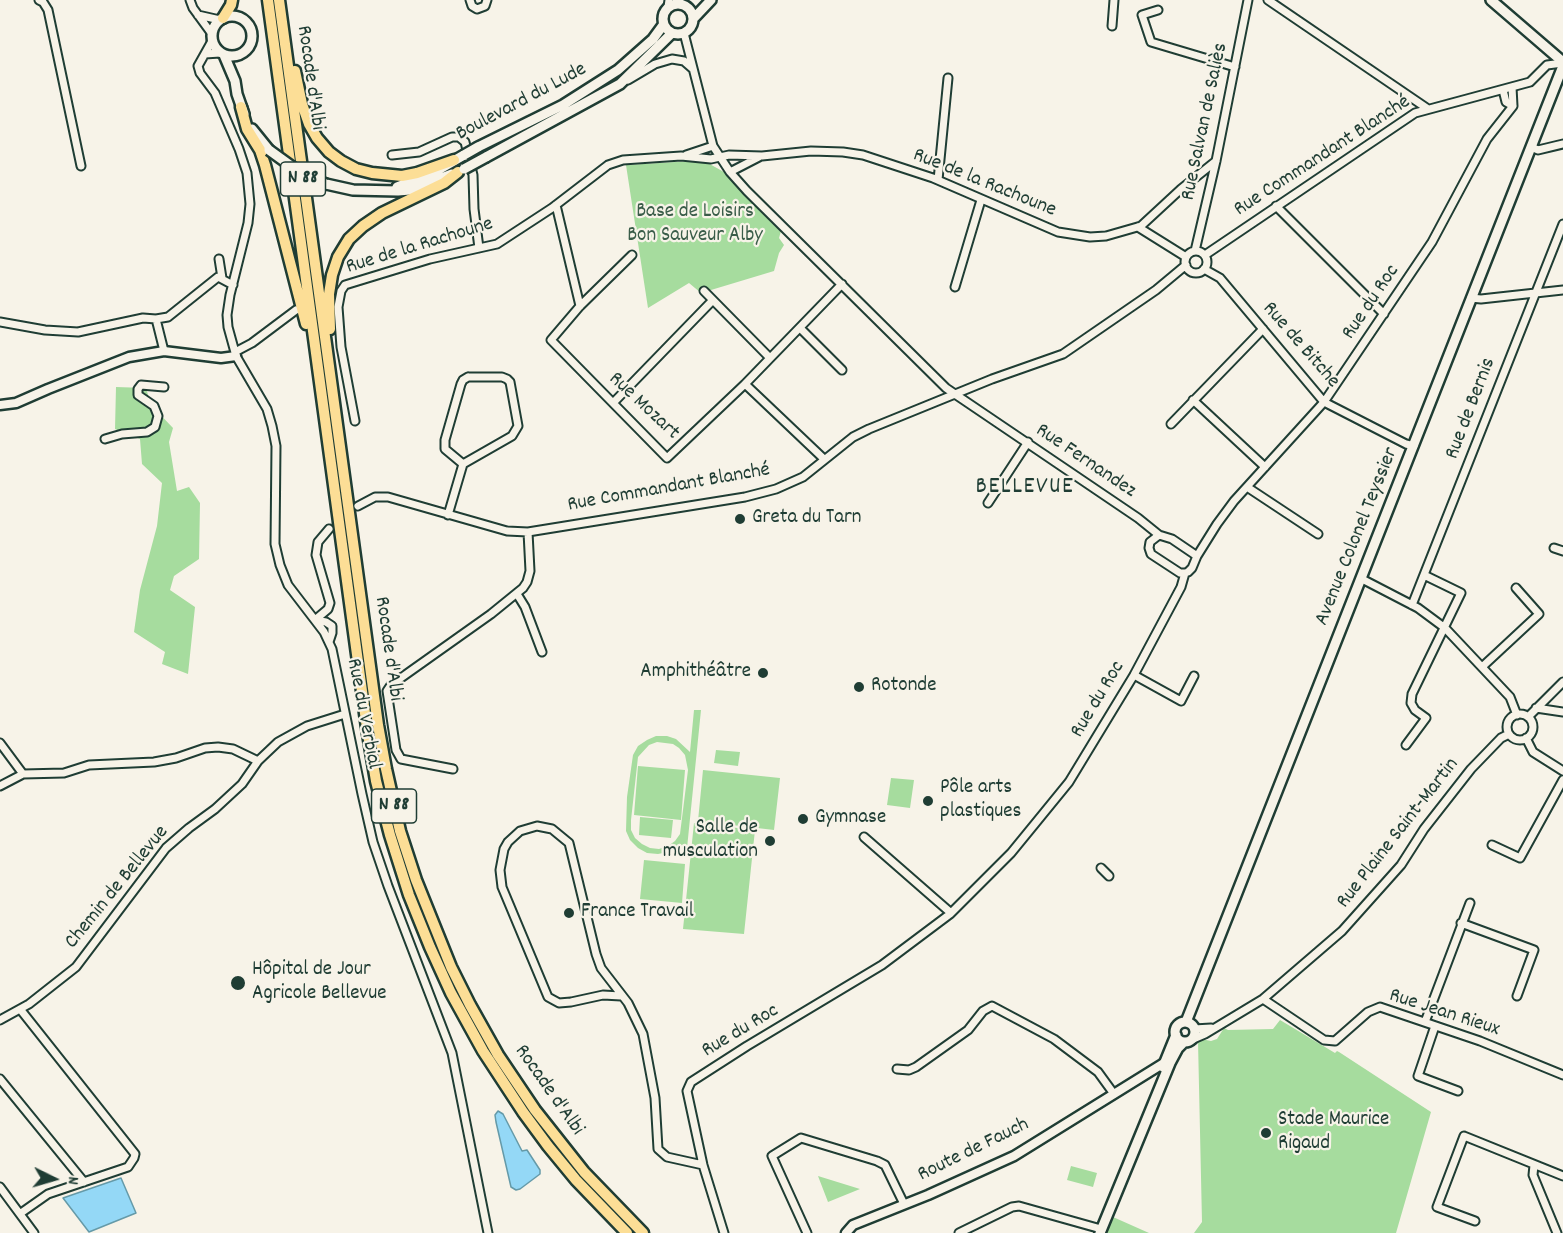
<!DOCTYPE html>
<html>
<head>
<meta charset="utf-8">
<style>
  body { margin:0 }
  #map { position:relative; width:1563px; height:1233px; overflow:hidden; background:#f7f3e8; font-family:Dekko,sans-serif }
  canvas { display:block }
  .north { position:absolute; left:24px; top:1149px; width:60px; height:60px; -webkit-text-stroke:4px #f7f3e8; paint-order:stroke; rotate:95deg; font-size:16px; font-weight:700; line-height:24px; text-align:center; color:#1f3d34 }
  .north::after { content:''; display:block; margin:auto; width:21px; height:27px; background:#1f3d34; clip-path:polygon(50% 0,100% 100%,50% 72%,0 100%) }
</style>
</head>
<body>
<div id="map">
<canvas width="1563" height="1233"></canvas>
<div class="north">N</div>
</div>
<script>
const context = document.querySelector('canvas').getContext('2d');
context.lineJoin = 'round';
function paint(path, color) { context.fillStyle = color; context.fill(path, 'evenodd'); }
const poly = rows => new Path2D(rows.map(r => 'M' + r).join(''));
function stroke(path, color, width, dash) { context.strokeStyle = color; context.lineWidth = width; context.lineCap = dash ? 'butt' : 'round'; context.setLineDash(dash || []); context.stroke(path); }
function label(font, color, halo, rows, align = 'center') {
  context.font = font + ' Dekko,sans-serif'; context.lineWidth = 4.5; context.setLineDash([]); context.textBaseline = 'middle'; context.strokeStyle = halo; context.fillStyle = color; for (const [text, x, y, turn = 0] of rows) {
    context.save(); context.translate(x, y); context.rotate((+turn || 0) * Math.PI / 180); context.textAlign = isNaN(turn) ? turn : align; if (halo) context.strokeText(text, 0, 0); context.fillText(text, 0, 0); context.restore();
  }
}
paint(poly([
  [692,161,706,162,724,172,781,231,779,238,784,245,779,253,774,271,701,293,689,283,648,308,626,165],
  [116,387,146,388,151,405,173,428,169,442,177,491,189,487,200,503,199,559,174,576,170,590,195,607,188,674,162,664,165,652,134,632,140,590,157,526,162,483,142,464,140,439,115,429],
  [694,710,701,710,686,858,680,857,680,844,668,852,658,854,647,853,638,848,630,840,626,831,627,797,633,755,638,746,647,740,656,736,667,736,676,739,690,752],
  [657,742,673,744,679,748,685,755,688,770,680,834,675,841,668,846,659,849,650,848,642,844,635,838,631,830,631,820,638,757,649,745],
  [716,750,740,752,738,766,714,763],
  [638,766,685,770,681,820,634,815],
  [703,770,780,778,774,830,698,821],
  [891,778,914,780,910,808,887,805],
  [640,817,673,820,671,838,639,835],
  [694,823,755,830,744,934,683,929],
  [644,860,685,864,682,903,640,899],
  [1280,1020,1335,1053,1337,1051,1339,1052,1431,1112,1396,1233,1194,1233,1202,1222,1198,1041,1201,1039,1211,1041,1217,1039,1224,1028,1228,1030,1273,1029],
  [1071,1166,1097,1173,1093,1187,1067,1180],
  [818,1176,860,1189,828,1202],
  [1113,1217,1149,1233,1107,1233]
]), '#a6dc9e');
const water = poly([
  [498,1111,503,1114,522,1151,527,1150,540,1170,540,1174,520,1189,516,1190,511,1187,496,1122,495,1115,498,1111],
  [121,1178,136,1213,89,1232,63,1198,121,1178]
]);
paint(water, '#94d8f6');
stroke(water, '#659aa8', 1.5);
stroke(poly([
  [329,529,358,506]
]), '#cccfc4', 7, [7, 3.5]);
const minor = poly([
  [39,0,43,2,48,10,81,166],
  [190,0,193,8,212,34],
  [470,0,472,6,477,9,485,6,487,0],
  [679,0,681,4],
  [1268,0,1428,109],
  [668,7,669,0],
  [1158,10,1142,15,1151,42,1235,67],
  [198,15,220,20],
  [1112,26,1114,0],
  [684,33,713,146,730,172,747,191,946,388,1138,518,1159,535,1172,539,1197,556],
  [212,41,198,66,200,73,215,93,239,149,247,173,250,204,248,223,230,295,227,315,228,327,236,356,267,409,272,426,276,446,275,544,280,565,288,585,324,632,332,649,362,794,373,842,388,886,452,1053,488,1233],
  [205,54,220,53],
  [628,80,655,64,672,59,684,61,692,68],
  [1503,90,1506,102,1513,106],
  [1531,147,1538,150,1563,144],
  [392,155,419,152,452,137,459,137,465,142,473,175,474,209,479,248],
  [686,155,713,146],
  [730,172,759,157],
  [938,180,948,78],
  [556,205,580,306],
  [1276,206,1384,314],
  [1138,227,1186,257],
  [1195,251,1216,161,1248,0],
  '1185 262a11 11 0 1 1 22 0a11 11 0 1 1-22 0Z',
  [632,255,580,306,551,340,667,458,745,384,842,284],
  [1205,255,1415,113,1530,82,1547,65,1563,63],
  [219,259,222,278],
  [1204,269,1220,278,1324,402,1406,444,1414,446],
  [955,287,981,200],
  [704,291,770,358],
  [1471,298,1481,299,1563,290],
  [156,319,164,351],
  [0,322,45,330,78,332,143,318,156,319,168,317,218,277,233,285],
  [800,328,842,370],
  [235,352,252,343,296,310],
  [468,377,502,377,507,379,510,382,518,426,512,436,463,464,445,449,445,440,461,384,463,380,468,377],
  [745,384,824,459],
  [1193,400,1265,467],
  [613,403,712,301],
  [355,421,341,347,338,307,341,291,345,285,430,259,497,244,552,208,608,165,623,160,681,156,711,159,729,155,762,156,811,151,843,152,863,155,933,178,1058,232,1090,237,1106,236,1141,226,1181,189,1216,161],
  [1171,424,1263,329],
  [105,439,122,434,147,432,155,427,158,416,154,406,138,395,138,389,141,385,164,387],
  [1247,487,1318,534],
  [988,503,1028,442],
  [358,506,375,497,388,497,507,531,528,532,745,497,776,489,803,477,853,437,869,429,992,379,1063,354,1156,290,1186,265],
  [448,515,463,464],
  [1159,535,1150,542,1149,548,1151,554,1180,573,1185,573],
  [1554,548,1563,551],
  [1362,579,1418,608,1445,628,1510,697,1517,715],
  [517,594,525,607,542,652],
  [1412,605,1563,224],
  [315,620,328,609,330,603,316,555,318,542,329,529],
  [315,620,326,622,332,626,332,633,329,642],
  [1482,667,1539,614,1516,588],
  [1134,675,1181,701,1194,676],
  [1536,708,1563,712],
  '1507 727a13 13 0 1 1 26 0a13 13 0 1 1-26 0Z',
  [1528,717,1563,682],
  [1526,738,1533,752,1563,771],
  [0,743,23,774],
  [1406,745,1426,718,1415,710,1411,703,1412,694,1461,593,1424,575],
  [453,769,401,759,396,750,387,691,391,685,491,614,523,588,527,582,530,571,528,532],
  [0,786,23,774,64,773,89,765,154,762,176,758,205,748,218,747,233,749,258,761],
  [864,837,951,913],
  [1492,845,1520,858,1563,780],
  [1101,868,1109,876],
  [1461,923,1534,950,1517,996],
  [621,996,603,995,571,1002,559,1003,548,997,502,887,500,870,504,849,508,842,520,831,537,826,552,829,569,843,596,954,601,968,628,1003,643,1034,655,1098,658,1149,667,1157,703,1165],
  [1263,999,1324,1040,1335,1041,1368,1012,1380,1007,1480,1041,1563,1075],
  [20,1009,135,1154,134,1158,128,1167,48,1194,21,1213],
  [0,1020,29,1004,76,967,166,848,189,828,215,809,242,784,258,761,278,742,307,726,345,714],
  [1425,1022,1470,903],
  [1435,1026,1418,1076,1458,1091],
  [1194,1029,1211,1028],
  [1191,1040,1205,1034,1263,999,1342,931,1401,865,1424,829,1471,769,1501,738,1509,734],
  [897,1069,909,1070,916,1067,968,1030,983,1011,992,1006,1054,1039,1098,1072,1114,1094],
  [0,1079,84,1182],
  [1534,1165,1533,1175,1557,1233],
  [0,1187,34,1233],
  [1475,1221,1437,1207,1464,1136,1563,1176],
  [724,1233,703,1165,687,1091,691,1082,747,1046,882,965,950,914,1011,853,1038,820,1069,782,1134,675,1181,587,1185,573,1188,572,1192,568,1197,556,1217,524,1234,501,1324,402,1432,242,1487,139,1513,106,1512,87],
  [807,1233,772,1156,801,1138,877,1161,885,1165,904,1204],
  [959,1233,1012,1207,1019,1206,1101,1229]
]);
const tertiary = poly([
  [0,405,16,403,48,389,129,357,164,351,221,358,236,356],
  [846,1233,853,1225,928,1195,1014,1156,1164,1063]
]);
const secondary = poly([
  [1491,0,1563,62],
  '663 19a15 15 0 1 1 30 0a15 15 0 1 1-30 0Z',
  '212 36a20 20 0 1 1 40 0a20 20 0 1 1-40 0Z',
  [694,18,711,0],
  [224,55,235,81,237,94,244,114],
  [252,129,269,150],
  [478,147,563,105,618,70,653,39,664,24],
  [486,157,620,84,672,33],
  [326,184,353,190,398,191,410,190,452,174],
  [397,187,431,174,464,155],
  [1186,1022,1563,66],
  '1175 1032a10 10 0 1 1 20 0a10 10 0 1 1-20 0Z',
  [1163,1067,1176,1035],
  [1100,1233,1170,1063,1178,1048,1184,1042]
]);
const trunk = poly([
  [268,0,367,728,376,781,390,835,409,895,430,947,451,993,483,1051,523,1112,548,1146,576,1180,627,1233],
  [279,0,378,725,386,769,400,831,416,880,451,967,470,1005,498,1055,535,1110,584,1172,643,1233],
  [223,18,231,5,232,0],
  [295,71,302,104,309,124,317,138,329,152,341,161,356,169,372,173,402,176,417,173,454,160],
  [241,107,247,129,260,150,265,165,306,324],
  [330,329,329,294,332,275,338,257,349,239,363,226,382,213,444,183,458,172]
]);
stroke(minor, '#1f3d34', 11);
stroke(tertiary, '#1f3d34', 13);
stroke(secondary, '#1f3d34', 14);
stroke(trunk, '#1f3d34', 15);
stroke(minor, '#f7f3e8', 7);
stroke(tertiary, '#f7f3e8', 8);
stroke(secondary, '#f7f3e8', 9);
stroke(trunk, '#fcde96', 10);
const secondaryBridge = poly([
  [269,150,298,171,326,184],
  [464,155,478,147],
  [464,169,486,157]
]);
stroke(secondaryBridge, '#1f3d34', 14, []);
stroke(secondaryBridge, '#f7f3e8', 9);
for (const [x, y, r, color] of [
  [740,519,6,"#1f3d34"],
  [763,673,6,"#1f3d34"],
  [859,687,6,"#1f3d34"],
  [928,801,6,"#1f3d34"],
  [803,819,6,"#1f3d34"],
  [770,841,6,"#1f3d34"],
  [569,913,6,"#1f3d34"],
  [238,983,8,"#1f3d34"],
  [1266,1133,6,"#1f3d34"]
]) { const dot = new Path2D(); dot.arc(x, y, r, 0, 2 * Math.PI); context.fillStyle = color; context.fill(dot); stroke(dot, '#f7f3e8', 2); }
for (const [x, y, w] of [
  [303,179,45],
  [394,806,45]
]) { const box = new Path2D(); box.roundRect(x - w / 2, y - 17, w, 34, 4.5); context.fillStyle = '#f7f3e8'; context.fill(box); stroke(box, '#1f3d34', 1.5); }
label('bold 20px', '#1f3d34', null, [
  ["N 88",303,179],
  ["N 88",394,806]
]);
label('21px', '#1f3d34', '#f7f3e8', [
  ["Rocade d'Albi",309,78,82],
  ["Boulevard du Lude",522,103,-28],
  ["Rue Salvan de Saliès",1206,122,-78],
  ["Rue Commandant Blanché",1323,157,-33],
  ["Rue de la Rachoune",984,184,22],
  ["Rue de la Rachoune",420,247,-17],
  ["Rue du Roc",1372,303,-56],
  ["Rue de Bitche",1300,346,49],
  ["Rue Mozart",643,407,43],
  ["Rue de Bernis",1472,409,-69],
  ["Rue Fernandez",1085,462,34],
  ["Rue Commandant Blanché",669,489,-10],
  ["Avenue Colonel Teyssier",1358,537,-68],
  ["Rocade d'Albi",387,649,82],
  ["Rue du Roc",1099,700,-59],
  ["Rue du Verbial",362,714,79],
  ["Rue Plaine Saint-Martin",1399,834,-52],
  ["Chemin de Bellevue",118,888,-51],
  ["Rue Jean Rieux",1444,1014,18],
  ["Rue du Roc",741,1032,-31],
  ["Rocade d'Albi",548,1091,55],
  ["Route de Fauch",974,1151,-26]
]);
label('21px', '#3a5d49', '#f7f3e8', [
  ["Base de Loisirs",695,213],
  ["Bon Sauveur Alby",695,237]
]);
label('21px', '#1f3d34', '#f7f3e8', [
  ["Greta du Tarn",752,519],
  ["Amphithéâtre",751,673,"right"],
  ["Rotonde",871,687],
  ["Pôle arts",940,789],
  ["plastiques",940,813],
  ["Gymnase",815,819],
  ["Salle de",758,829,"right"],
  ["musculation",758,853,"right"],
  ["France Travail",581,913],
  ["Hôpital de Jour",252,971],
  ["Agricole Bellevue",252,995],
  ["Stade Maurice",1278,1121],
  ["Rigaud",1278,1145]
], 'left');
context.letterSpacing = '1.5px';
label('24px', '#1f3d34', '#f7f3e8', [
  ["BELLEVUE",1025,489]
]);
context.letterSpacing = '0px';
</script>
</body>
</html>
